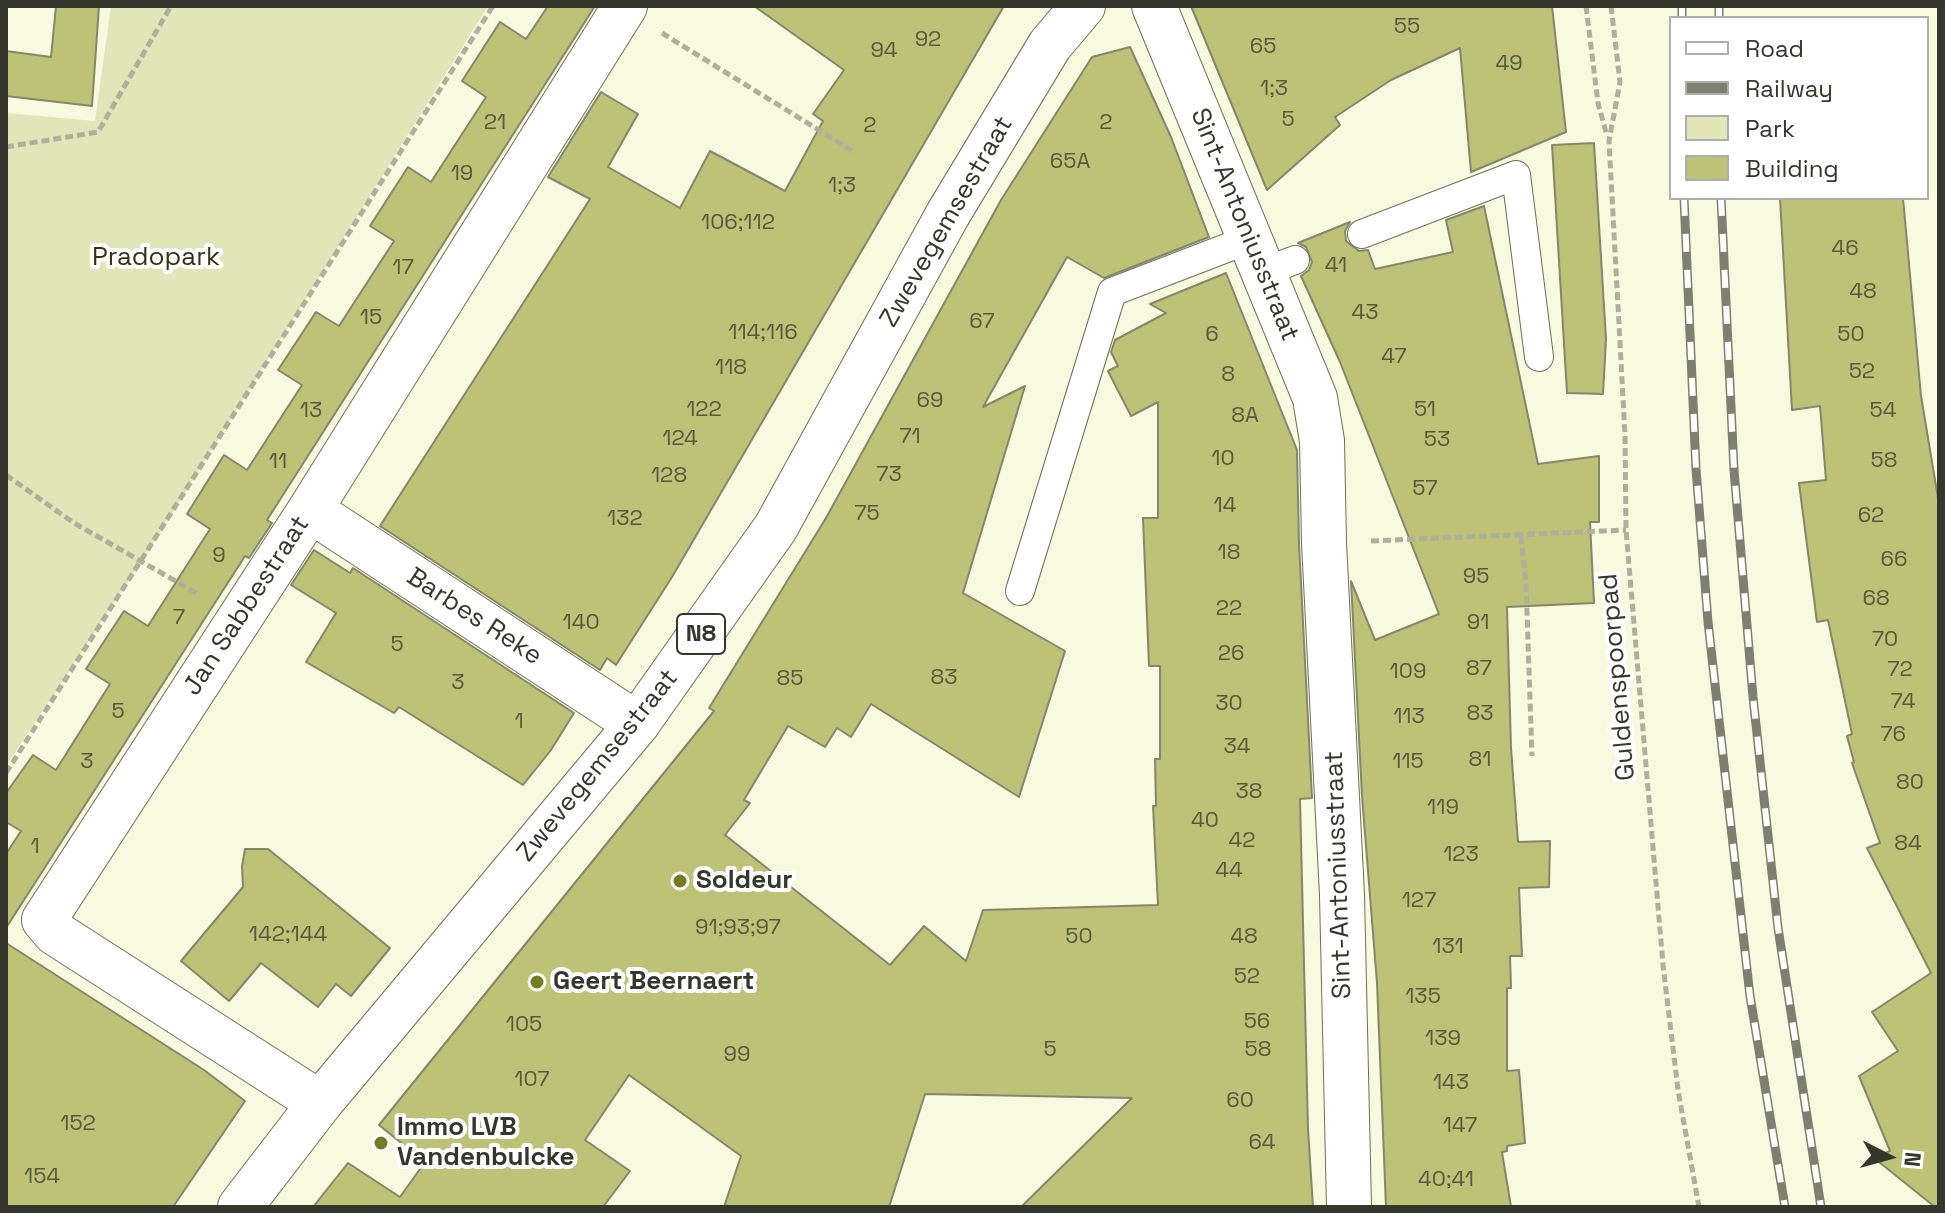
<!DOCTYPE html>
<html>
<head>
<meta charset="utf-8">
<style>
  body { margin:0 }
  #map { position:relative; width:1945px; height:1213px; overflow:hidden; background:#f7fade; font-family:"Space Grotesk",sans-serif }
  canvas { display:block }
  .frame { position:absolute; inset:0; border:8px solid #35362c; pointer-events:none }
  .legend { position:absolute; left:1669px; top:16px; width:260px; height:184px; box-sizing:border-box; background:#fff; border:2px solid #aeafab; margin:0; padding:10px 14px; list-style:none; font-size:24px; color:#35362c }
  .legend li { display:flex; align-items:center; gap:16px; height:40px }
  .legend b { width:40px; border:2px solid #aeafab }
  .north { position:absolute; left:1849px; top:1117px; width:80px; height:80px; -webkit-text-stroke:6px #fff; paint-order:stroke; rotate:96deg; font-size:22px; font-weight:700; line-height:32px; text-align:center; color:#35362c }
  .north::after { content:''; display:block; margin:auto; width:28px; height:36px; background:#35362c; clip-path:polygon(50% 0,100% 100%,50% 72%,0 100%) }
</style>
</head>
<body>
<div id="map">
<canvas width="1945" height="1213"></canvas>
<div class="frame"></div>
<ul class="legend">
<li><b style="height:10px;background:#fff"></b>Road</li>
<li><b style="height:10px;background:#7e806f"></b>Railway</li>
<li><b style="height:22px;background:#e1e5b7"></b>Park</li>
<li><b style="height:22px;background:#bdc277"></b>Building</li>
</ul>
<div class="north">N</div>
</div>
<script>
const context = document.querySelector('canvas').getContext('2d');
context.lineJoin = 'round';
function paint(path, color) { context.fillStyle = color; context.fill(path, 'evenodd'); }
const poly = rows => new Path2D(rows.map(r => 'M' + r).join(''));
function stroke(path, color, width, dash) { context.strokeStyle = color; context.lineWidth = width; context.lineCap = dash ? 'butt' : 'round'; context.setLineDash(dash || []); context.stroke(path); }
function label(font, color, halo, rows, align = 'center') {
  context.font = font + ' "Space Grotesk",sans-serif'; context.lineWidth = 8; context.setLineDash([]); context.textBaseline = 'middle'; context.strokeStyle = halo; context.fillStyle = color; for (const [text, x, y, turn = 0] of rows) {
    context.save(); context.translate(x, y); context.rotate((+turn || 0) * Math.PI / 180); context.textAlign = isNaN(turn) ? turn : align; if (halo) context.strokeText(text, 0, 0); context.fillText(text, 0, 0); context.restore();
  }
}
paint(poly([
  [111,6,488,6,153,544,6,766,6,113,95,121]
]), '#e1e5b7');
const building = poly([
  [56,6,99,6,92,106,6,96,6,51,51,57,56,6],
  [548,6,595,6,267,520,272,523,249,558,245,556,6,928,6,854,21,831,6,822,6,793,33,755,56,770,110,684,86,669,124,611,148,626,210,529,187,514,224,455,247,470,302,385,278,370,316,312,339,326,394,241,370,226,408,167,431,182,486,97,462,81,500,22,526,39,548,6],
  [754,6,1004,6,672,577,616,665,607,658,600,670,380,526,590,199,548,177,601,92,638,114,608,167,680,208,710,151,785,191,823,121,813,114,844,70,754,6],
  [1191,6,1552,6,1566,132,1471,172,1460,48,1391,80,1335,117,1340,125,1267,190,1191,6],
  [1130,47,1171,137,1209,237,1104,278,1067,257,983,407,1025,386,963,593,1065,651,1019,797,871,704,851,737,837,728,825,747,788,726,744,800,750,803,725,835,890,965,924,926,966,961,983,910,1158,905,1153,806,1156,806,1155,759,1160,759,1160,666,1149,666,1143,518,1158,518,1158,402,1131,416,1108,371,1118,366,1111,352,1115,340,1166,313,1150,304,1226,273,1297,450,1299,544,1312,798,1300,799,1308,1129,1313,1207,1021,1207,1132,1098,925,1094,889,1207,724,1207,741,1156,629,1075,585,1140,630,1171,603,1207,313,1207,348,1163,400,1197,425,1162,379,1125,714,711,709,708,826,518,1001,200,1092,57,1130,47],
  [1594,143,1606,339,1603,394,1567,393,1552,145,1594,143],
  [1780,198,1903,198,1921,396,1939,504,1939,1207,1935,1207,1874,1158,1890,1151,1859,1076,1898,1051,1872,1012,1931,973,1867,848,1880,843,1852,763,1854,762,1847,736,1852,734,1828,620,1817,622,1799,483,1826,480,1820,406,1792,410,1780,198],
  [1484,206,1538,464,1599,456,1599,522,1590,522,1594,603,1507,607,1511,748,1518,842,1550,841,1549,887,1519,888,1522,956,1510,956,1511,988,1507,988,1507,1071,1519,1070,1525,1143,1507,1146,1507,1151,1502,1152,1511,1207,1386,1207,1377,983,1362,796,1351,581,1375,640,1439,614,1340,362,1301,276,1309,270,1312,262,1306,247,1298,243,1350,222,1345,231,1346,241,1359,251,1368,250,1375,269,1453,252,1446,220,1484,206],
  [314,550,350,573,353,568,574,713,551,750,523,785,399,707,394,713,306,662,336,613,291,585,314,550],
  [245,849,268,849,390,948,351,996,336,984,318,1007,261,963,229,1001,181,961,243,887,242,866,245,849],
  [6,943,204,1070,245,1101,173,1207,6,1207,6,943]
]);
paint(building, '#bdc277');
stroke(building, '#84876e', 2);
const service = poly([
  [1362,234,1516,175,1539,357],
  [1263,272,1295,260],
  [1020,591,1112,292,1250,239]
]);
const minor = poly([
  [1154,6,1315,398,1322,441,1324,543,1342,895,1349,1207],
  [310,510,637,724],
  [320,1103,55,933,44,920,310,510,625,6]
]);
const primary = poly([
  [240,1207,320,1103,637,724,776,527,948,214,1050,45,1083,6]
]);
stroke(service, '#6e7058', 30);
stroke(minor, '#6e7058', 46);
stroke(primary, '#6e7058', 46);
stroke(poly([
  [1586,6,1598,103,1607,136],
  [1611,6,1620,82,1609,141,1625,435,1626,530,1663,965,1678,1090,1699,1207],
  [662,33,856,153],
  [6,147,98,132,171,6],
  [6,475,74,523,200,595],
  [1521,536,1526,583,1532,756],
  [1371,541,1626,530],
  [6,773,493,6]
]), '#aeb09b', 5, [8, 4]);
stroke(service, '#fff', 28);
stroke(minor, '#fff', 44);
stroke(primary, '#fff', 44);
const rail = poly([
  [1719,6,1719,18],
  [1682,18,1682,6],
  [1684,198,1696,469,1708,622,1750,996,1785,1207],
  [1721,198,1734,470,1753,697,1778,928,1821,1207]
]);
stroke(rail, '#7e806f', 9);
stroke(rail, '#fff', 6, [18]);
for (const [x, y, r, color] of [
  [680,881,8,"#757a23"],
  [537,982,8,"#757a23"],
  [381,1143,8,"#757a23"]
]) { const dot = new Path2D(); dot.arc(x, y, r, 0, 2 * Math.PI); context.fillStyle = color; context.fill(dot); stroke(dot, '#fff', 3); }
label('22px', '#57593f', null, [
  ["55",1407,27],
  ["92",928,40],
  ["65",1263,47],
  ["94",884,51],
  ["49",1509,64],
  ["1;3",1274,89],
  ["5",1288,120],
  ["21",495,123],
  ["2",1106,123],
  ["2",870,126],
  ["65A",1070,162],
  ["19",462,174],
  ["1;3",842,186],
  ["106;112",738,223],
  ["46",1845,249],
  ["41",1336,266],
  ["17",403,268],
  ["48",1863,292],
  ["43",1365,313],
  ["15",371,318],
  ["67",982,322],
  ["114;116",763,333],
  ["6",1212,335],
  ["50",1851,335],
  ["47",1394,357],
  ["118",731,368],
  ["52",1862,372],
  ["8",1228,375],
  ["69",930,401],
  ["122",704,410],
  ["51",1425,410],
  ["13",311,411],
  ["54",1883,411],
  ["8A",1245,416],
  ["71",910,437],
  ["124",680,439],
  ["53",1437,440],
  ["10",1223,459],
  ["58",1884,461],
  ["11",278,462],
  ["73",889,475],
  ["128",669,476],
  ["57",1425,489],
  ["14",1225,506],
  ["75",867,514],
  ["62",1871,516],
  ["132",625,519],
  ["18",1229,553],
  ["9",219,556],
  ["66",1894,560],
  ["95",1476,577],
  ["68",1876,599],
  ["22",1229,609],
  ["7",179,618],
  ["140",581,623],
  ["91",1478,623],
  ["70",1885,640],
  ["5",397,645],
  ["26",1231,654],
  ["87",1479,669],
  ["72",1900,670],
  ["109",1408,672],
  ["83",944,678],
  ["85",790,679],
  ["3",458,683],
  ["74",1903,702],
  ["30",1229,704],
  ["5",118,712],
  ["83",1480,714],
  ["113",1409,717],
  ["1",519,722],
  ["76",1893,735],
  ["34",1237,747],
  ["81",1480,760],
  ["3",87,762],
  ["115",1408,762],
  ["80",1910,783],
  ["38",1249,792],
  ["119",1443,808],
  ["40",1205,821],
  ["42",1242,841],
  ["84",1908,844],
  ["1",35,847],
  ["123",1461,855],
  ["44",1229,871],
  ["127",1419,901],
  ["91;93;97",738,928],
  ["142;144",288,935],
  ["50",1079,937],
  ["48",1244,937],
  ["131",1448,947],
  ["52",1247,977],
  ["135",1423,997],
  ["56",1257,1022],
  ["105",524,1025],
  ["139",1443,1039],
  ["5",1050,1050],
  ["58",1258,1050],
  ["99",737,1055],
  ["107",532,1080],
  ["143",1451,1083],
  ["60",1240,1101],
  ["152",78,1124],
  ["147",1460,1126],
  ["64",1262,1143],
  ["154",42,1177],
  ["40;41",1446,1180]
]);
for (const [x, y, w] of [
  [701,634,48]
]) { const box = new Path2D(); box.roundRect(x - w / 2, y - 20, w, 40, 6); context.fillStyle = '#fff'; context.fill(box); stroke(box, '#35362c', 2); }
label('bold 24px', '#35362c', null, [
  ["N8",701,634]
]);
label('26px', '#35362c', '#fff', [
  ["Zwevegemsestraat",947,222,-60],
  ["Sint-Antoniusstraat",1244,225,68],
  ["Jan Sabbestraat",247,606,-57],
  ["Barbes Reke",474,617,33],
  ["Guldenspoorpad",1618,677,-95],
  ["Zwevegemsestraat",598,766,-51],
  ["Sint-Antoniusstraat",1339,875,-92]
]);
label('26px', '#323413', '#fff', [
  ["Pradopark",156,258]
]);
label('bold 26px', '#35362c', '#fff', [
  ["Soldeur",696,881],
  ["Geert Beernaert",553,982],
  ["Immo LVB",397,1128],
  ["Vandenbulcke",397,1158]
], 'left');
</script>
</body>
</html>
